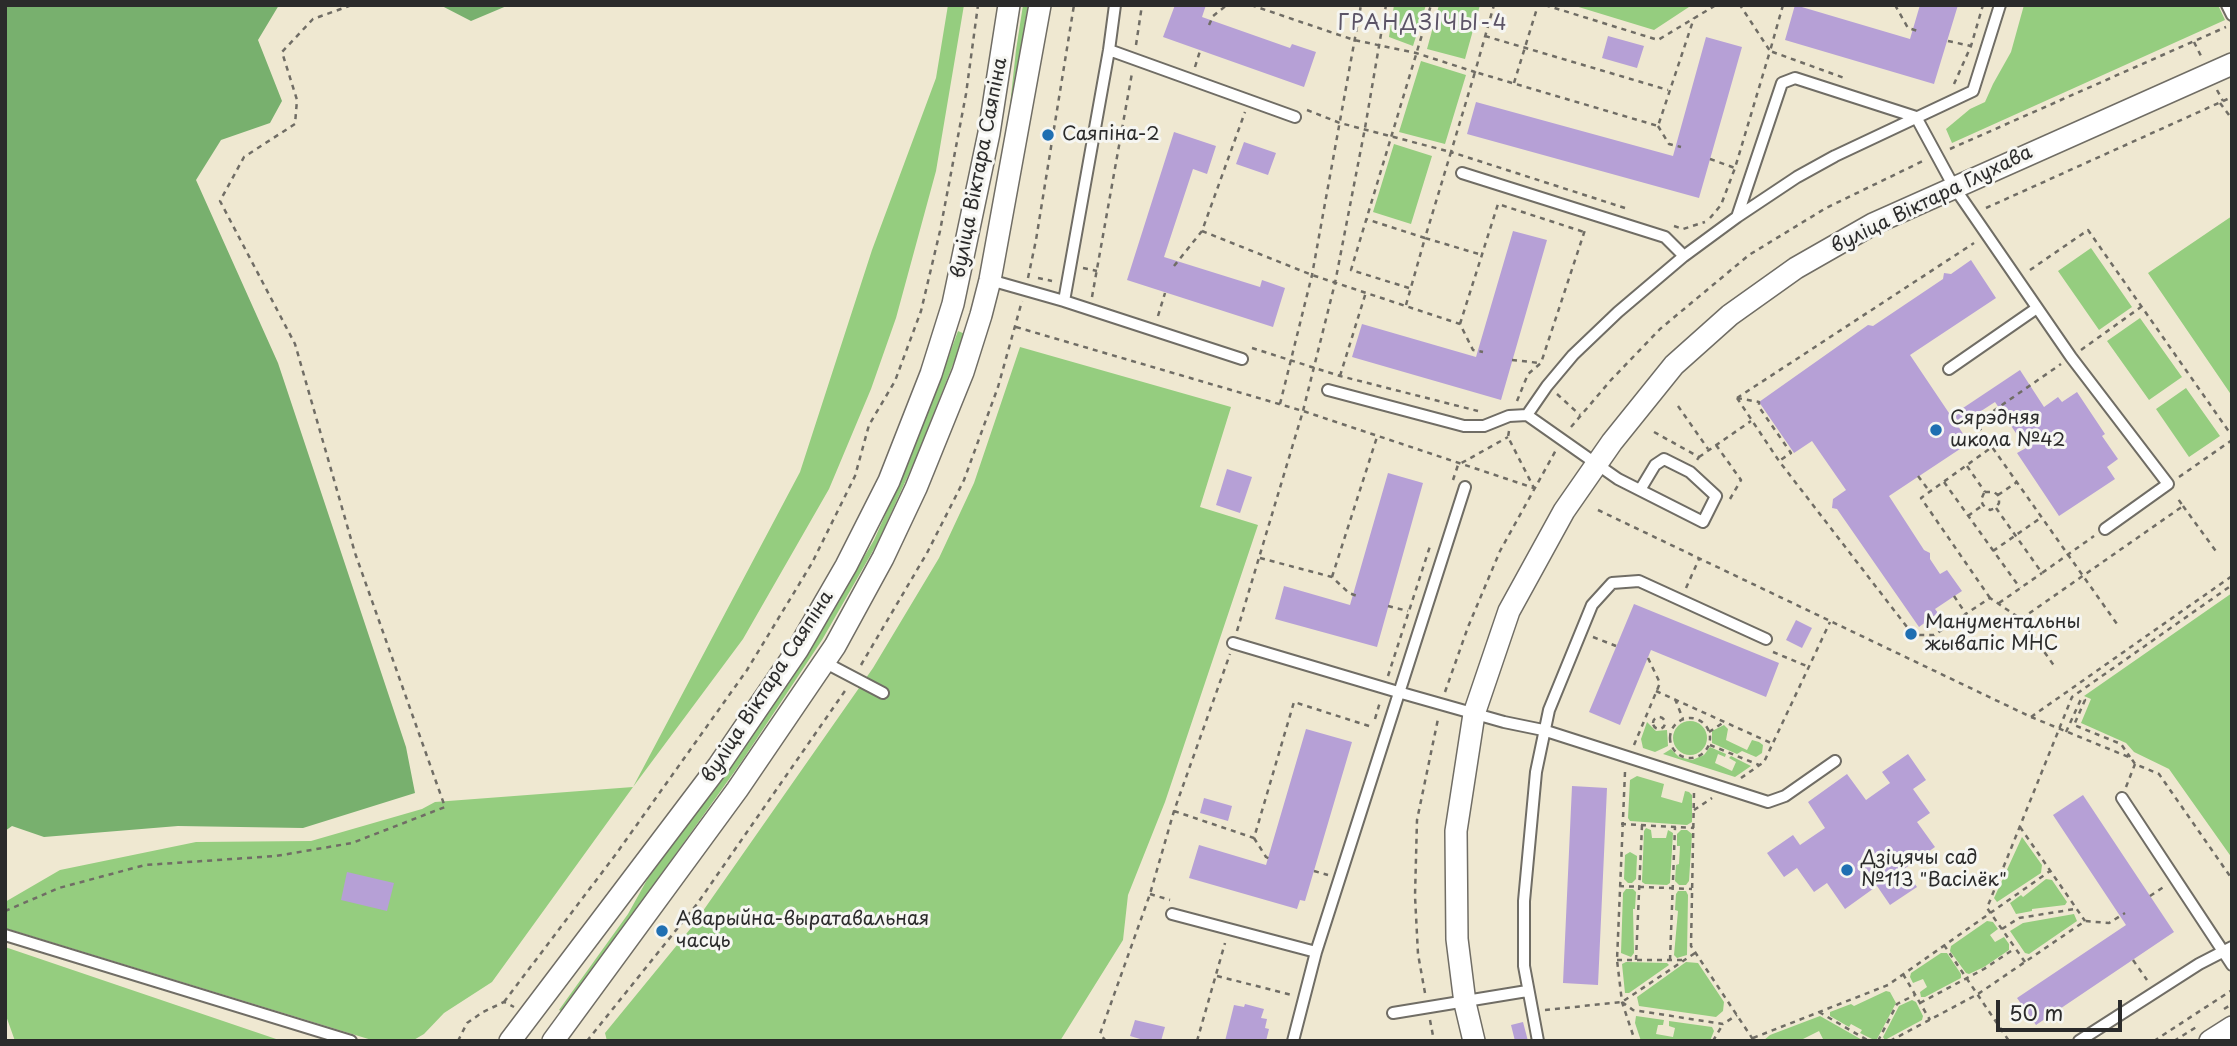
<!DOCTYPE html>
<html>
<head>
<meta charset="utf-8">
<style>
  body { margin:0 }
  #map { position:relative; width:2237px; height:1046px; overflow:hidden; background:#efe8d1; font-family:"Playpen Sans",sans-serif }
  canvas { display:block }
  .frame { position:absolute; inset:0; border:7px solid #2b2b2b; pointer-events:none }
  .scale { position:absolute; left:1996px; top:1000px; width:126px; height:32px; box-sizing:border-box; border:4px solid #2b2b2b; border-top:0; padding-left:9px; font-size:21px; line-height:24px; white-space:nowrap; color:#2b2b2b; -webkit-text-stroke:5px #f6f6f2; paint-order:stroke }
</style>
</head>
<body>
<div id="map">
<canvas width="2237" height="1046"></canvas>
<div class="frame"></div>
<div class="scale">50 m</div>
</div>
<script>
const context = document.querySelector('canvas').getContext('2d');
context.lineJoin = 'round';
function paint(path, color) { context.fillStyle = color; context.fill(path, 'evenodd'); }
const poly = rows => new Path2D(rows.map(r => 'M' + r).join(''));
function stroke(path, color, width, dash) { context.strokeStyle = color; context.lineWidth = width; context.lineCap = dash ? 'butt' : 'round'; context.setLineDash(dash || []); context.stroke(path); }
function label(font, color, halo, rows, align = 'center') {
  context.font = font + ' "Playpen Sans",sans-serif'; context.lineWidth = 6; context.setLineDash([]); context.textBaseline = 'middle'; context.strokeStyle = halo; context.fillStyle = color; for (const [text, x, y, turn = 0] of rows) {
    context.save(); context.translate(x, y); context.rotate((+turn || 0) * Math.PI / 180); context.textAlign = isNaN(turn) ? turn : align; if (halo) context.strokeText(text, 0, 0); context.fillText(text, 0, 0); context.restore();
  }
}
paint(poly([
  [948,5,964,5,936,171,896,318,871,389,829,489,743,639,633,787,492,982,444,1013,424,1034,412,1041,375,1041,5,928,5,902,60,870,196,842,311,841,422,809,435,802,633,787,800,472,872,250,936,78],
  [1023,5,1028,5,1006,142,1016,50],
  [1394,5,1426,5,1413,46,1389,37],
  [1439,5,1480,5,1465,59,1427,49],
  [1572,5,1692,5,1654,30],
  [2024,5,2218,5,2225,20,1952,143,1946,129,1970,109,1985,102,1993,84,2011,52],
  [1421,61,1466,75,1445,144,1399,132],
  [1394,144,1432,156,1411,224,1373,212],
  [2232,216,2232,396,2148,273],
  [2091,248,2132,307,2099,330,2058,271],
  [2140,318,2182,377,2149,400,2107,341],
  [958,331,965,334,916,458,878,542,822,640,742,761,630,918,561,1011,559,1010,628,914,648,878,737,759,817,637,874,540,911,457],
  [1020,347,1231,407,1200,507,1258,525,1165,802,1128,895,1123,940,1060,1041,607,1041,605,1033,691,928,873,668,939,558,974,483],
  [2186,388,2220,436,2189,457,2156,409],
  [2232,593,2232,858,2169,769,2134,752,2126,743,2081,723,2091,699,2084,696],
  '1673 738a17 17 0 1 1 34 0a17 17 0 1 1-34 0Z',
  [1647,722,1656,731,1667,730,1668,746,1655,752,1643,748,1641,739],
  [1724,725,1728,729,1726,740,1747,750,1752,740,1759,742,1763,745,1762,753,1756,757,1742,751,1737,754,1712,743,1712,731],
  [1710,747,1726,754,1725,757,1718,754,1715,763,1732,771,1736,762,1729,758,1731,756,1751,766,1735,777,1663,754,1671,749,1679,757,1692,760,1704,755],
  [1637,776,1664,784,1661,797,1682,803,1685,791,1689,792,1692,795,1692,822,1687,825,1630,821,1628,818,1630,780],
  [1646,828,1651,830,1652,838,1666,838,1668,830,1673,833,1670,883,1667,885,1645,884,1642,882,1644,831],
  [1681,830,1687,830,1692,834,1689,881,1686,885,1679,885,1675,881,1676,865,1679,864,1680,846,1677,846,1677,834],
  [2022,837,2042,865,2041,873,1997,902,1994,898],
  [1630,852,1637,856,1636,879,1632,883,1628,883,1624,879,1625,855],
  [2046,879,2052,880,2067,902,2065,905,2032,909,2032,911,2016,914,2010,903,2021,895,2023,897],
  [1626,889,1633,889,1636,892,1635,909,1633,909,1634,953,1631,957,1621,953,1623,893],
  [1678,891,1686,891,1688,895,1687,955,1677,958,1674,955,1678,911,1675,910,1676,894],
  [2074,914,2077,921,2029,954,2025,953,2010,931,2023,923],
  [1987,921,1993,922,1998,929,1990,935,1995,942,2004,937,2009,944,2009,950,1984,967,1969,974,1966,973,1950,951,1951,946],
  [5,947,282,1041,15,1041,5,1013],
  [1941,953,1947,953,1961,974,1961,978,1925,997,1921,997,1920,992,1927,987,1923,979,1913,983,1910,977,1911,973],
  [1626,962,1667,963,1669,965,1629,993,1625,993,1622,964],
  [1686,962,1698,963,1724,1002,1723,1011,1716,1017,1639,1006,1637,997],
  [1886,991,1890,992,1896,1003,1876,1041,1860,1033,1862,1030,1851,1024,1849,1027,1830,1016,1830,1012,1851,1004,1854,1006],
  [1912,1000,1916,1002,1923,1016,1922,1020,1885,1040,1883,1037,1899,1006],
  [1636,1016,1664,1020,1663,1025,1658,1025,1656,1034,1673,1037,1675,1028,1669,1026,1669,1021,1712,1027,1714,1031,1710,1041,1641,1041,1635,1023],
  [1820,1016,1864,1041,1824,1041,1819,1031,1799,1041,1763,1041,1770,1035]
]), '#95cd7f');
paint(poly([
  [5,5,279,5,258,40,282,101,270,123,221,140,196,180,278,363,406,747,415,793,303,828,178,826,44,837,12,826,5,831],
  [440,5,509,5,471,21]
]), '#78b06e');
paint(poly([
  [1175,5,1206,5,1202,17,1290,48,1292,44,1316,52,1304,87,1163,37],
  [1795,5,1910,39,1920,5,1958,5,1934,84,1785,40],
  [1608,36,1644,46,1637,68,1602,58],
  [1706,37,1742,47,1699,198,1467,134,1476,102,1673,156],
  [1174,132,1216,146,1207,174,1193,169,1164,257,1260,287,1262,280,1285,288,1273,327,1127,280],
  [1244,142,1276,153,1268,175,1236,164],
  [1513,231,1547,240,1501,400,1352,357,1362,324,1476,357],
  [1971,260,1996,298,1910,355,1951,416,2020,370,2044,407,2058,397,2062,402,2077,392,2105,434,2102,436,2118,459,2107,467,2115,479,2059,516,2017,453,2026,448,1995,402,1958,426,1969,443,1889,496,1924,550,1930,553,1930,559,1940,574,1947,570,1962,591,1935,609,1938,613,1919,627,1837,509,1832,508,1833,499,1846,490,1812,441,1794,453,1759,402,1868,325,1873,326,1943,279,1944,273,1951,274],
  [1227,469,1252,477,1240,513,1216,505],
  [1388,473,1423,483,1377,647,1275,619,1284,586,1350,605],
  [1634,604,1779,663,1766,697,1651,650,1620,725,1589,712],
  [1796,620,1812,628,1802,648,1786,640],
  [1306,729,1352,742,1305,901,1300,900,1297,909,1189,878,1199,845,1266,865],
  [1908,754,1926,780,1913,789,1930,813,1917,822,1935,847,1904,869,1917,887,1890,905,1877,886,1845,909,1827,883,1814,892,1797,868,1784,877,1767,853,1793,835,1800,845,1825,828,1808,802,1847,774,1866,800,1890,783,1882,772],
  [1572,786,1607,788,1598,985,1563,983],
  [2083,795,2174,932,2036,1025,2017,998,2126,925,2053,815],
  [1204,798,1232,806,1228,821,1200,813],
  [347,872,394,883,387,911,341,900],
  [1245,1004,1264,1009,1261,1018,1267,1019,1265,1028,1269,1029,1266,1041,1225,1041,1234,1005,1244,1007],
  [1135,1020,1165,1027,1161,1041,1147,1041,1130,1036],
  [1523,1022,1528,1041,1515,1041,1511,1025]
]), '#b6a0d6');
const service = poly([
  [1115,5,1109,50,1064,301,1242,359],
  [2227,5,2232,15],
  [1109,50,1295,117],
  [1462,173,1665,237,1684,256,1618,312,1573,355,1547,386,1527,415],
  [1737,217,1797,177,1835,156,1973,91,2000,5],
  [1684,256,1737,217,1782,83,1795,78,1916,117,1954,187,2071,357,2168,484,2105,529],
  [990,280,1064,301],
  [1949,369,2037,308],
  [1328,390,1464,426,1484,426,1509,416,1527,415,1618,479,1703,522,1716,496,1690,472,1664,459,1655,465,1640,490],
  [1233,643,1398,692,1504,722,1543,730,1768,802,1785,796,1835,761],
  [824,662,883,693],
  [2122,798,2232,965],
  [1172,914,1316,952],
  [5,935,351,1041],
  [1393,1013,1527,991],
  [1293,1041,1316,952,1465,487],
  [1538,1041,1524,966,1524,901,1536,772,1549,710,1592,605,1612,583,1639,581,1766,639],
  [2079,1041,2199,964,2232,947]
]);
const minor = poly([
  [510,1041,719,765,798,649,846,566,889,481,931,374,953,304,989,133,1009,5],
  [553,1041,737,790,835,646,883,558,916,488,963,372,981,315,990,280,1040,5],
  [1474,1041,1465,1003,1457,939,1456,831,1474,714,1509,611,1564,511,1612,442,1674,365,1730,315,1796,268,1873,224,2232,64],
  [2210,1041,2232,1027]
]);
stroke(service, '#706d65', 14);
stroke(minor, '#706d65', 24);
stroke(poly([
  [1251,5,1354,40,1416,53,1475,72,1494,5],
  [1545,5,1658,40,1716,5],
  [1783,5,1770,51,1847,79],
  [1895,5,1908,28,1918,31],
  [1209,25,1213,16,1227,5],
  [1485,36,1668,90],
  [1948,41,1971,46],
  [2194,42,2202,58],
  [1136,45,1142,5],
  [1195,67,1200,51],
  [1514,83,1538,5],
  [1954,84,1971,46,1983,5],
  [2217,90,2223,101],
  [2220,103,2232,119],
  [1307,110,1340,123,1451,152,1425,238,1366,219],
  [1658,126,1669,144,1681,147],
  [1950,149,2226,27],
  [1710,159,1735,168],
  [1625,208,1451,152,1475,72,1658,126,1694,18],
  [1986,208,2232,97],
  [1710,218,1721,205,1735,168,1770,51,1740,5],
  [1674,226,1683,229,1705,222],
  [1202,231,1312,275,1460,324,1473,350,1483,352],
  [1174,266,1202,231,1245,112],
  [1083,268,1097,271],
  [2030,270,2088,230,2232,436],
  [1028,278,1036,240,1074,5],
  [1038,278,1052,281],
  [1409,288,1351,270,1431,5],
  [1092,297,1132,73],
  [1406,305,1425,238,1482,255],
  [1158,316,1165,293],
  [1460,324,1498,204,1584,232],
  [1016,327,1303,411,1534,488],
  [1252,348,1340,376,1478,411],
  [2081,350,2141,307],
  [1512,360,1540,363],
  [1340,376,1366,292],
  [1557,394,1580,415],
  [1737,398,1779,461,1907,627,1919,635,1934,635,1990,598,2021,619,2055,667],
  [1737,398,1974,243],
  [1737,398,1759,402,1759,407,1791,453,1779,461],
  [1517,401,1528,374,1541,363,1586,227],
  [1280,404,1312,275,1361,5],
  [1678,406,1708,449],
  [1571,427,1611,380,1660,329,1749,255,1826,208,1925,160],
  [1509,431,1508,437,1534,488],
  [1654,432,1699,457,1697,460],
  [1716,445,1741,480,1730,499],
  [1992,447,1976,423,2061,364],
  [1699,457,1751,421],
  [1967,466,1985,492],
  [1918,476,1930,492],
  [2179,477,2232,440],
  [1453,480,1458,465,1508,437],
  [1944,482,2020,588],
  [1985,492,1994,492,1999,496,1999,503,1996,508],
  [1984,493,1981,500,1983,505,1990,510,1996,508],
  [1998,495,2017,482],
  [2183,506,2218,554],
  [1996,508,2042,573,2094,536],
  [1598,510,2031,717,2131,758,2135,764,2159,774,2232,879],
  [1968,516,1983,505],
  [1993,551,2042,517],
  [1260,558,1332,577,1349,593,1357,596],
  [1332,577,1377,437],
  [1686,588,1699,559],
  [1954,596,1966,614],
  [1990,598,1921,498,1992,447,2117,624],
  [1999,603,2042,573],
  [1388,606,1408,611],
  [2021,619,2183,506,2176,496],
  [1237,631,1303,411,1335,283,1365,128,1386,5],
  [1593,637,1616,646],
  [1773,652,1809,667],
  [861,665,927,553,964,480,998,387,1022,301],
  [1388,676,1430,546],
  [1656,691,1771,743],
  [1445,692,1468,627,1500,551,1556,450],
  [1675,699,1683,719],
  [2031,717,2232,576],
  '1653 723a6 6 0 1 1 12 0a6 6 0 1 1-12 0Z',
  '1670 738a20 20 0 1 1 40 0a20 20 0 1 1-40 0Z',
  [1375,719,1380,702],
  [1709,732,1724,722],
  [2066,732,2081,699,2085,700,2074,725,2121,744,2130,757],
  [1634,745,1660,683,1648,658],
  [1710,745,1759,765],
  [1625,772,1617,960,1622,1002,1635,1041],
  [1741,778,1764,762,1830,622],
  [2126,787,2135,764],
  [1694,793,1691,946,1754,1041],
  [1694,810,1712,798],
  [1174,811,1254,838,1294,702,1372,727],
  [1621,824,1694,828],
  [2020,827,2085,921],
  [1254,838,1266,857,1272,860],
  [1314,871,1328,875],
  [1619,886,1692,889],
  [1150,894,1170,900],
  [2150,896,2165,886],
  [5,911,59,888,145,865,276,856,352,843,445,807,355,553,295,344,220,201,244,157,295,124,297,100,282,52,313,19,352,5],
  [2002,929,2019,918,2075,909],
  [1944,945,2009,1041],
  [1617,960,1683,960],
  [1636,960,1642,825],
  [1670,960,1675,827],
  [2133,960,2147,980],
  [2025,962,1987,908,2072,697,2232,585],
  [1903,974,1930,1020],
  [1217,976,1292,995],
  [1425,993,1418,954,1415,896,1417,820,1438,719],
  [504,1002,616,854,747,670,812,563,855,476,869,425,895,381,921,311,940,231,966,94,978,5],
  [1622,1002,1633,1010,1723,1024,1737,1015],
  [1920,1003,1984,969,2014,949],
  [2224,1009,2232,1004],
  [1545,1010,1622,1002,1695,953],
  [1819,1012,1869,1041],
  [1430,1020,1434,1041],
  [1753,1038,1888,985,2050,871],
  [458,1041,467,1023,483,1012,504,1002,514,1007],
  [587,1041,697,904,847,688],
  [1106,1041,1100,1034,1150,894,1174,811,1230,654],
  [1197,1041,1225,943],
  [1713,1041,1723,1024],
  [1878,1041,1897,1004,1915,995],
  [1890,1041,1978,994,2085,921,2109,923,2125,913],
  [2154,1041,2232,990],
  [2174,1041,2198,1026]
]), '#706d65', 2.5, [5, 5]);
stroke(service, '#fff', 10);
stroke(minor, '#fff', 21);
for (const [x, y, r, color] of [
  [1048,135,7,"#1f6fb2"],
  [1936,430,7,"#1f6fb2"],
  [1911,634,7,"#1f6fb2"],
  [1847,870,7,"#1f6fb2"],
  [662,931,7,"#1f6fb2"]
]) { const dot = new Path2D(); dot.arc(x, y, r, 0, 2 * Math.PI); context.fillStyle = color; context.fill(dot); stroke(dot, '#f6f6f2', 2.5); }
label('19px', '#2b2b2b', '#f6f6f2', [
  ["Саяпіна-2",1062,135],
  ["Сярэдняя",1950,419],
  ["школа №42",1950,441],
  ["Манументальны",1925,623],
  ["жывапіс МНС",1925,645],
  ["Дзіцячы сад",1861,859],
  ["№113 \"Васілёк\"",1861,881],
  ["Аварыйна-выратавальная",676,920],
  ["часць",676,942]
], 'left');
label('19px', '#2b2b2b', '#f6f6f2', [
  ["вуліца Віктара Саяпіна",980,168,-79],
  ["вуліца Віктара Глухава",1932,200,-26],
  ["вуліца Віктара Саяпіна",768,687,-57]
]);
context.letterSpacing = '2px';
label('21px', '#5c5467', '#f6f6f2', [
  ["ГРАНДЗІЧЫ-4",1423,24]
]);
context.letterSpacing = '0px';
</script>
</body>
</html>
